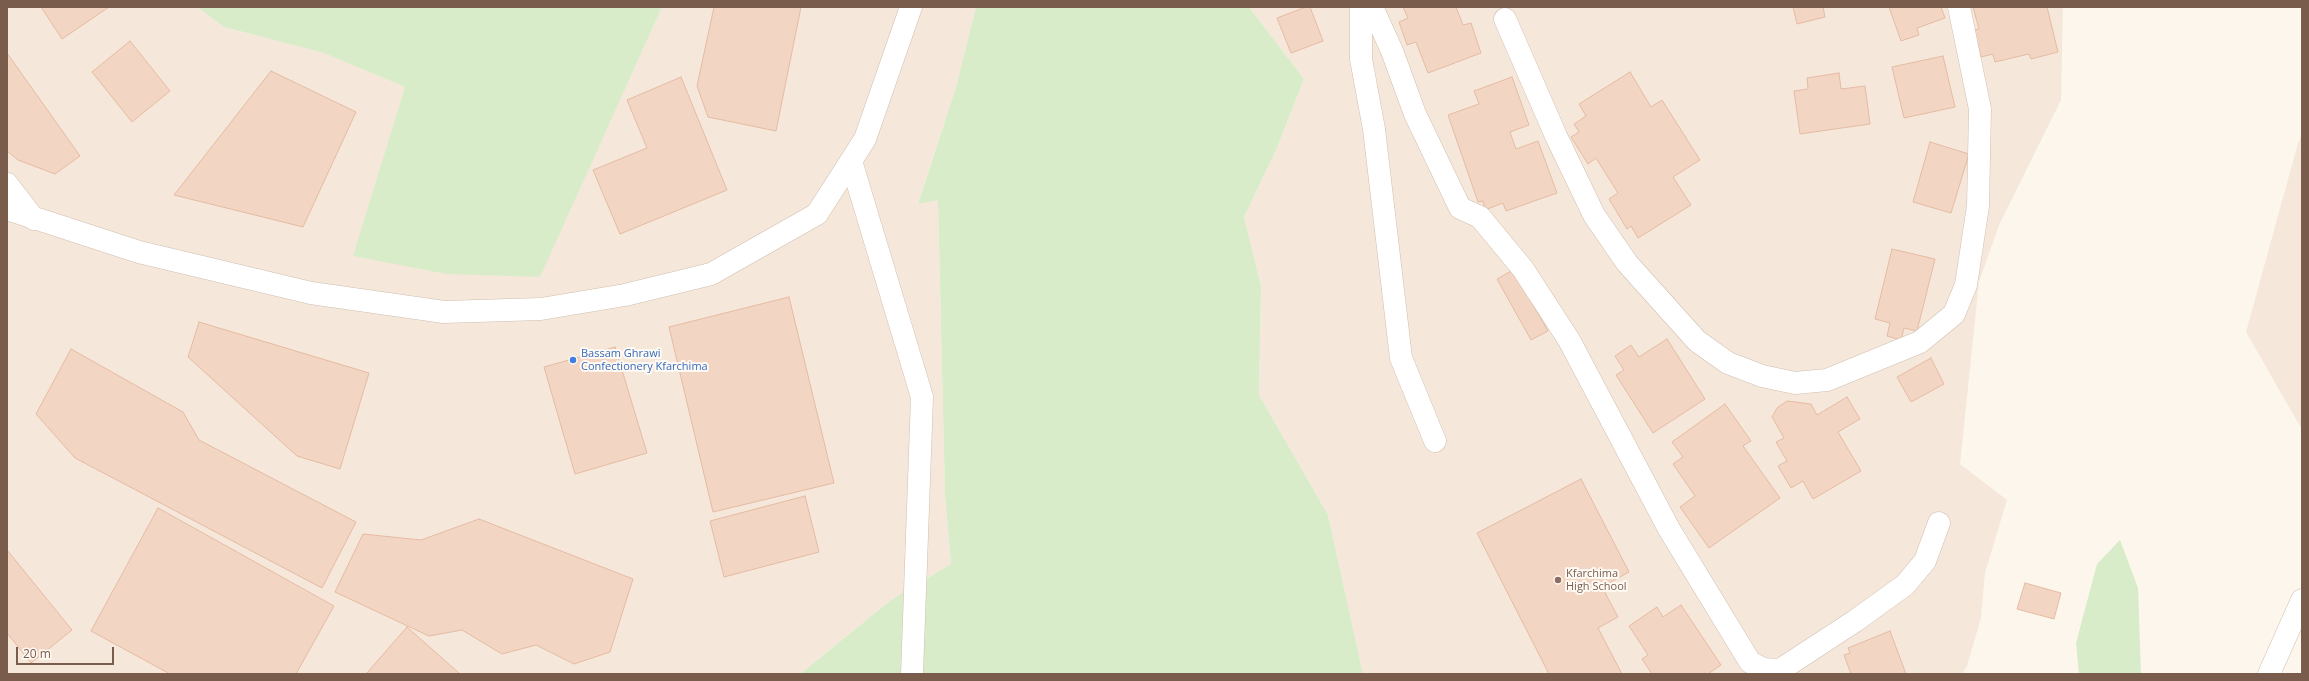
<!DOCTYPE html>
<html>
<head>
<meta charset="utf-8">
<style>
  body { margin:0 }
  #map { position:relative; width:2309px; height:681px; overflow:hidden; background:#fdf6ec; font-family:"Open Sans",sans-serif }
  canvas { display:block }
  .frame { position:absolute; inset:0; border:8px solid #7a5c4d; pointer-events:none }
  .scale { position:absolute; left:16px; top:647px; width:98px; height:18px; box-sizing:border-box; border:2px solid #7a5c4d; border-top:0; padding-left:5px; font-size:12px; line-height:14px; white-space:nowrap; color:#7a5c4d; -webkit-text-stroke:3px #fffaf3; paint-order:stroke }
</style>
</head>
<body>
<div id="map">
<canvas width="2309" height="681"></canvas>
<div class="frame"></div>
<div class="scale">20 m</div>
</div>
<script>
const context = document.querySelector('canvas').getContext('2d');
context.lineJoin = 'round';
function paint(path, color) { context.fillStyle = color; context.fill(path, 'evenodd'); }
const poly = rows => new Path2D(rows.map(r => 'M' + r).join(''));
function stroke(path, color, width, dash) { context.strokeStyle = color; context.lineWidth = width; context.lineCap = dash ? 'butt' : 'round'; context.setLineDash(dash || []); context.stroke(path); }
function label(font, color, halo, rows, align = 'center') {
  context.font = font + ' "Open Sans",sans-serif'; context.lineWidth = 4; context.setLineDash([]); context.textBaseline = 'middle'; context.strokeStyle = halo; context.fillStyle = color; for (const [text, x, y, turn = 0] of rows) {
    context.save(); context.translate(x, y); context.rotate((+turn || 0) * Math.PI / 180); context.textAlign = isNaN(turn) ? turn : align; if (halo) context.strokeText(text, 0, 0); context.fillText(text, 0, 0); context.restore();
  }
}
paint(poly([
  [7,7,197,7,224,27,325,53,405,87,354,256,539,277,662,7,976,7,956,87,918,203,938,199,945,496,951,564,891,600,800,674,7,674],
  [1249,7,2063,7,2061,100,1999,225,1979,282,1960,464,2007,500,1985,573,1981,618,1967,666,1962,674,1363,674,1328,515,1259,395,1261,286,1244,217,1277,148,1304,79],
  [2302,135,2302,426,2301,428,2246,332,2298,143]
]), '#f5e8da');
paint(poly([
  [197,7,662,7,540,277,447,274,353,256,405,87,324,53,224,27],
  [976,7,1249,7,1304,79,1277,148,1244,217,1261,286,1259,395,1328,515,1363,674,800,674,891,600,951,564,945,496,938,200,918,204,956,87],
  [2120,540,2138,588,2141,674,2079,674,2076,643,2097,564]
]), '#d8ecc9');
const building = poly([
  [41,7,109,7,62,39,41,7],
  [714,7,801,7,776,131,708,117,697,86,714,7],
  [1306,7,1310,7,1323,41,1291,53,1277,18,1306,7],
  [1403,7,1456,7,1463,25,1471,23,1481,53,1428,73,1416,42,1407,45,1399,22,1408,18,1403,7],
  [1793,7,1823,7,1825,17,1797,24,1793,7],
  [1889,7,1941,7,1945,18,1917,28,1919,35,1901,41,1889,7],
  [1973,7,2047,7,2058,52,2031,59,2029,54,1995,62,1993,54,1981,57,1974,30,1979,29,1973,7],
  [130,41,170,91,132,122,92,72,130,41],
  [7,53,80,156,55,174,18,160,7,151,7,53],
  [1943,56,1955,107,1904,118,1892,67,1943,56],
  [271,71,356,112,303,227,174,195,271,71],
  [1630,72,1651,107,1662,100,1700,160,1673,177,1691,205,1638,238,1631,226,1627,229,1609,199,1618,193,1596,158,1588,164,1571,137,1579,132,1574,124,1586,116,1579,104,1630,72],
  [1839,73,1841,89,1865,86,1870,124,1800,134,1794,91,1808,89,1807,78,1839,73],
  [681,77,727,190,620,234,593,170,647,148,627,100,681,77],
  [1512,77,1529,125,1510,132,1516,149,1538,141,1557,193,1506,211,1503,203,1485,210,1483,201,1478,202,1448,115,1479,104,1474,91,1512,77],
  [1930,142,1969,154,1951,213,1913,202,1930,142],
  [1892,249,1935,259,1917,331,1904,328,1901,340,1887,336,1890,323,1875,319,1892,249],
  [1513,270,1548,331,1531,340,1497,279,1513,270],
  [789,297,834,483,713,512,669,327,789,297],
  [199,322,369,373,340,469,297,456,188,357,199,322],
  [1667,339,1705,399,1653,433,1616,375,1624,370,1615,356,1631,345,1639,357,1667,339],
  [615,347,647,453,575,474,544,367,615,347],
  [71,349,183,412,199,440,356,522,322,588,75,458,36,414,71,349],
  [1931,358,1944,384,1911,402,1897,377,1931,358],
  [1847,397,1860,419,1838,432,1861,471,1813,499,1803,481,1791,488,1778,466,1787,461,1776,442,1784,438,1772,417,1777,408,1787,401,1811,404,1817,415,1847,397],
  [1725,404,1751,441,1743,446,1780,498,1709,548,1680,507,1695,496,1673,464,1683,457,1672,442,1725,404],
  [1581,479,1629,572,1602,587,1618,617,1598,628,1622,674,1549,674,1477,533,1581,479],
  [805,496,819,552,724,577,710,521,805,496],
  [158,508,334,606,296,674,170,674,91,631,158,508],
  [479,519,633,579,610,652,574,664,536,645,502,654,462,630,429,636,335,592,363,534,421,540,479,519],
  [7,550,72,630,31,663,7,633,7,550],
  [2025,583,2061,593,2054,619,2017,609,2025,583],
  [1681,605,1721,665,1708,674,1652,674,1642,659,1648,655,1629,626,1657,607,1663,617,1681,605],
  [407,627,460,674,366,674,407,627],
  [1890,631,1906,674,1851,674,1844,655,1850,653,1848,648,1890,631]
]);
paint(building, '#f3d5c3');
stroke(building, '#e6bba3', 1);
const minor = poly([
  [1361,7,1361,59,1374,129,1401,358,1435,441],
  [1372,7,1392,51,1415,114,1460,208,1480,217,1523,269,1569,340,1669,529,1750,662,1763,669,1780,670,1855,621,1905,585,1925,561,1939,523],
  [1505,19,1556,136,1594,215,1627,263,1697,341,1728,363,1762,376,1795,383,1827,380,1920,342,1954,314,1966,285,1978,206,1980,109,1959,7],
  [851,161,922,397,912,674],
  [7,184,34,219],
  [7,209,139,252,311,293,444,312,541,309,625,295,711,274,817,214,865,139,911,7],
  [2269,674,2302,600]
]);
stroke(minor, '#d1beb0', 23);
stroke(minor, '#fff', 22);
for (const [x, y, r, color] of [
  [573,360,4,"#3f7fe0"],
  [1558,580,4,"#8d6e63"]
]) { const dot = new Path2D(); dot.arc(x, y, r, 0, 2 * Math.PI); context.fillStyle = color; context.fill(dot); stroke(dot, '#fffaf3', 1.5); }
label('11px', '#366cbe', '#fffaf3', [
  ["Bassam Ghrawi",581,354],
  ["Confectionery Kfarchima",581,367]
], 'left');
label('11px', '#785e54', '#fffaf3', [
  ["Kfarchima",1566,574],
  ["High School",1566,587]
], 'left');
</script>
</body>
</html>
